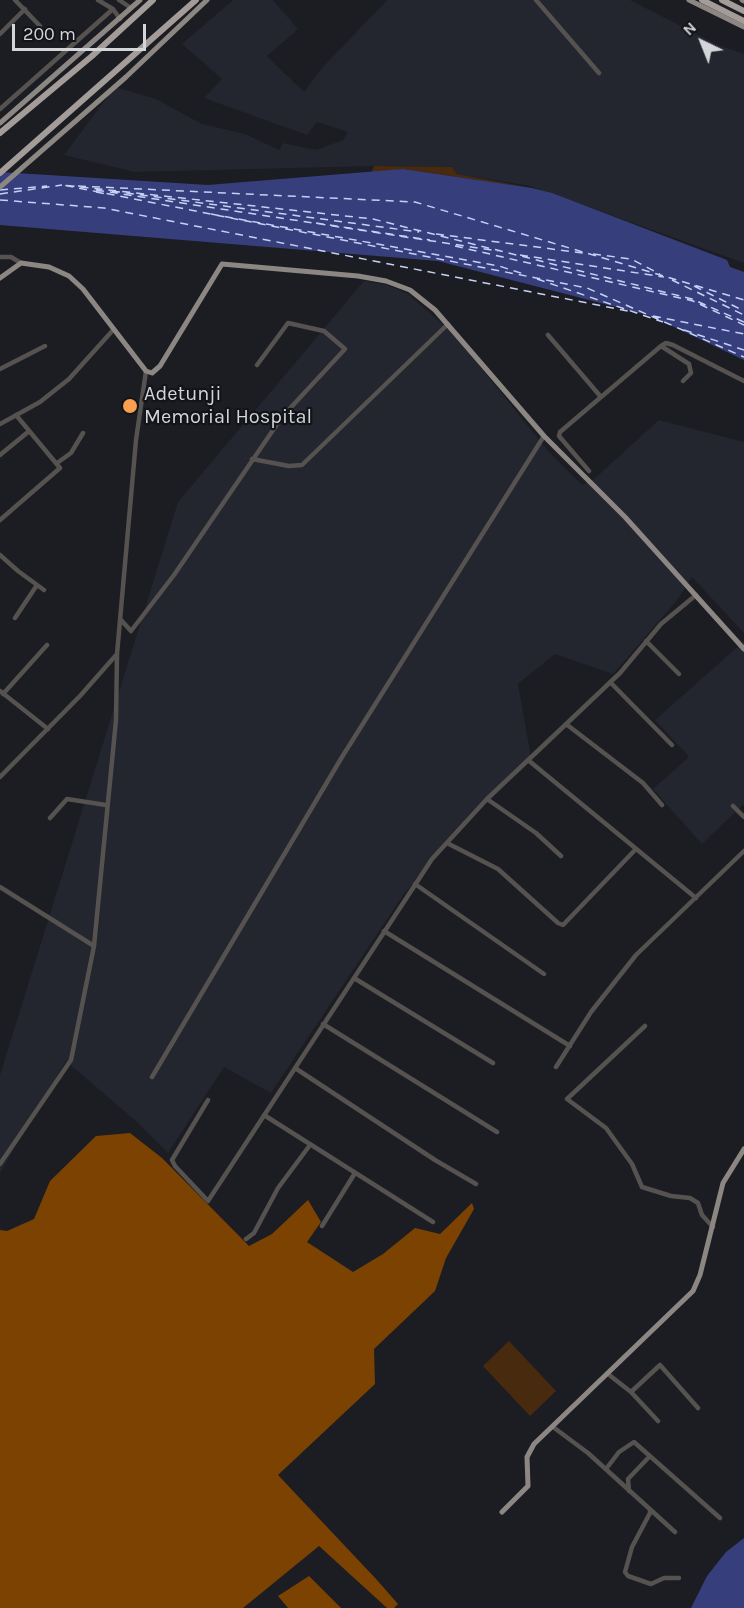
<!DOCTYPE html>
<html>
<head>
<meta charset="utf-8">
<style>
  body { margin:0 }
  #map { position:relative; width:744px; height:1608px; overflow:hidden; background:#1c1d22; font-family:Karla,sans-serif }
  canvas { display:block }
  .north { position:absolute; left:672px; top:12px; width:60px; height:60px; -webkit-text-stroke:4px #131419; paint-order:stroke; rotate:317deg; font-size:16px; font-weight:700; line-height:24px; text-align:center; color:#d4d5d8 }
  .north::after { content:''; display:block; margin:auto; width:21px; height:27px; background:#d4d5d8; clip-path:polygon(50% 0,100% 100%,50% 72%,0 100%) }
  .scale { position:absolute; left:12px; top:24px; width:134px; height:27px; box-sizing:border-box; border:3px solid #d4d5d8; border-top:0; padding-left:8px; font-size:18px; line-height:21px; white-space:nowrap; color:#d4d5d8; -webkit-text-stroke:4px #131419; paint-order:stroke }
</style>
</head>
<body>
<div id="map">
<canvas width="744" height="1608"></canvas>
<div class="north">N</div>
<div class="scale">200 m</div>
</div>
<script>
const context = document.querySelector('canvas').getContext('2d');
context.lineJoin = 'round';
function paint(path, color) { context.fillStyle = color; context.fill(path, 'evenodd'); }
const poly = rows => new Path2D(rows.map(r => 'M' + r).join(''));
function stroke(path, color, width, dash) { context.strokeStyle = color; context.lineWidth = width; context.lineCap = dash ? 'butt' : 'round'; context.setLineDash(dash || []); context.stroke(path); }
function label(font, color, halo, rows, align = 'center') {
  context.font = font + ' Karla,sans-serif'; context.lineWidth = 4.5; context.setLineDash([]); context.textBaseline = 'middle'; context.strokeStyle = halo; context.fillStyle = color; for (const [text, x, y, turn = 0] of rows) {
    context.save(); context.translate(x, y); context.rotate((+turn || 0) * Math.PI / 180); context.textAlign = isNaN(turn) ? turn : align; if (halo) context.strokeText(text, 0, 0); context.fillText(text, 0, 0); context.restore();
  }
}
paint(poly([
  [233,0,273,0,298,29,267,56,304,92,322,68,387,0,630,0,718,45,744,54,744,263,530,186,457,174,452,167,374,166,135,172,64,155,115,87,156,99,202,124,245,134,279,150,283,143,316,150,343,140,348,132,317,122,307,135,204,98,222,79,182,44],
  [364,281,387,285,408,294,453,333,549,452,582,485,594,479,659,420,744,442,744,633,692,577,678,599,613,674,555,654,518,684,531,757,480,806,404,894,271,1093,224,1067,168,1153,136,1121,66,1061,0,1173,0,1075,178,502],
  [744,641,744,804,702,844,653,789,689,757,655,720]
]), '#23252f');
paint(poly([
  [374,166,452,167,457,174,532,188,403,169,371,173],
  [509,1341,556,1391,530,1416,483,1366]
]), '#482a0f');
paint(poly([
  [130,1133,162,1158,249,1246,272,1234,308,1200,321,1222,307,1242,353,1272,383,1254,415,1228,440,1234,472,1203,474,1209,446,1258,435,1291,374,1349,375,1384,278,1475,377,1580,398,1604,394,1608,387,1608,319,1546,243,1608,0,1608,0,1230,7,1231,34,1219,50,1181,96,1136],
  [309,1576,341,1608,288,1608,278,1596]
]), '#7b4202');
paint(poly([
  [403,169,532,188,552,193,727,260,730,267,744,272,744,360,651,316,438,261,0,225,0,172,208,185],
  [744,1538,744,1608,691,1608,707,1576,726,1552]
]), '#363f7c');
stroke(poly([
  [78,186,415,202,744,300],
  [0,190,47,186],
  [96,190,498,251],
  [112,191,419,232],
  [96,192,106,194],
  [0,194,62,185],
  [0,200,104,208,628,311],
  [211,214,499,266,524,274],
  [316,223,430,240],
  [436,234,583,253],
  [455,246,693,301,744,325],
  [593,254,631,259,660,274],
  [520,255,664,277],
  [537,279,663,322],
  [672,280,744,315],
  [694,286,744,311],
  [653,316,744,334],
  [744,322,692,299,373,219,63,185,587,288,744,357],
  [684,330,744,350]
]), '#c7d0f6', 1.5, [8, 6]);
stroke(poly([
  [15,0,40,26],
  [98,0,113,9,120,19],
  [119,0,131,8],
  [536,0,599,73],
  [0,34,25,9],
  [0,109,113,9],
  [0,257,11,257,21,263],
  [548,335,601,397],
  [661,346,666,343,673,345,744,381],
  [0,369,45,346],
  [0,424,40,402,69,379,114,329],
  [0,455,28,432],
  [252,459,289,466,302,465,448,324],
  [57,463,71,453,83,433],
  [589,471,559,436,560,432,661,346,689,364,691,373,683,381],
  [0,520,60,468,16,415],
  [0,555,18,571,44,590],
  [15,618,37,585],
  [121,620,131,631,174,575,282,417,345,349,324,331,288,323,257,365],
  [646,641,679,674],
  [610,682,672,745],
  [0,691,48,729],
  [3,694,47,645],
  [566,724,643,783,662,805],
  [528,760,696,898],
  [0,777,80,696,117,654],
  [487,799,536,833,561,856],
  [733,806,744,817],
  [50,818,67,799,106,805],
  [447,843,498,869,558,923,563,925,635,850],
  [415,884,544,974],
  [0,887,94,946],
  [384,931,570,1046],
  [354,978,493,1063],
  [323,1024,497,1132],
  [645,1026,567,1099,606,1128,632,1164,642,1187,671,1196,690,1198,698,1203,702,1215,713,1227],
  [556,1067,591,1012,636,955,744,851],
  [295,1068,435,1160,476,1184],
  [152,1077,342,757,544,436],
  [208,1100,172,1160,175,1166,208,1201,432,859,487,799,620,673,661,624,696,595],
  [264,1115,433,1222],
  [0,1164,71,1060,94,946,116,720,117,654,136,440,146,371],
  [322,1226,355,1173],
  [246,1239,254,1233,278,1188,310,1145],
  [608,1374,631,1392,658,1421],
  [631,1392,660,1365,698,1408],
  [553,1427,588,1453,675,1532],
  [606,1469,619,1452,634,1442,720,1518],
  [629,1491,628,1479,649,1457],
  [650,1509,650,1513,632,1547,625,1572,628,1576,651,1584,664,1578,679,1578]
]), '#555250', 4.5);
stroke(poly([
  [689,0,744,27],
  [742,0,744,1],
  [0,123,140,0],
  [0,187,126,77,207,0],
  [0,278,21,263,49,267,69,276,83,289,146,371,152,373,160,366,222,264,358,276,386,281,410,290,435,310,544,436,625,517,744,649],
  [502,1512,528,1486,527,1457,534,1444,693,1291,700,1275,723,1183,744,1149]
]), '#8d8784', 5);
stroke(poly([
  [702,0,744,21],
  [722,0,744,11],
  [0,133,92,56,153,0],
  [0,173,196,0]
]), '#a39c98', 6);
for (const [x, y, r, color] of [
  [130,406,8,"#fa9f4f"]
]) { const dot = new Path2D(); dot.arc(x, y, r, 0, 2 * Math.PI); context.fillStyle = color; context.fill(dot); stroke(dot, '#131419', 2); }
label('20px', '#d4d5d8', '#131419', [
  ["Adetunji",144,394],
  ["Memorial Hospital",144,417]
], 'left');
</script>
</body>
</html>
